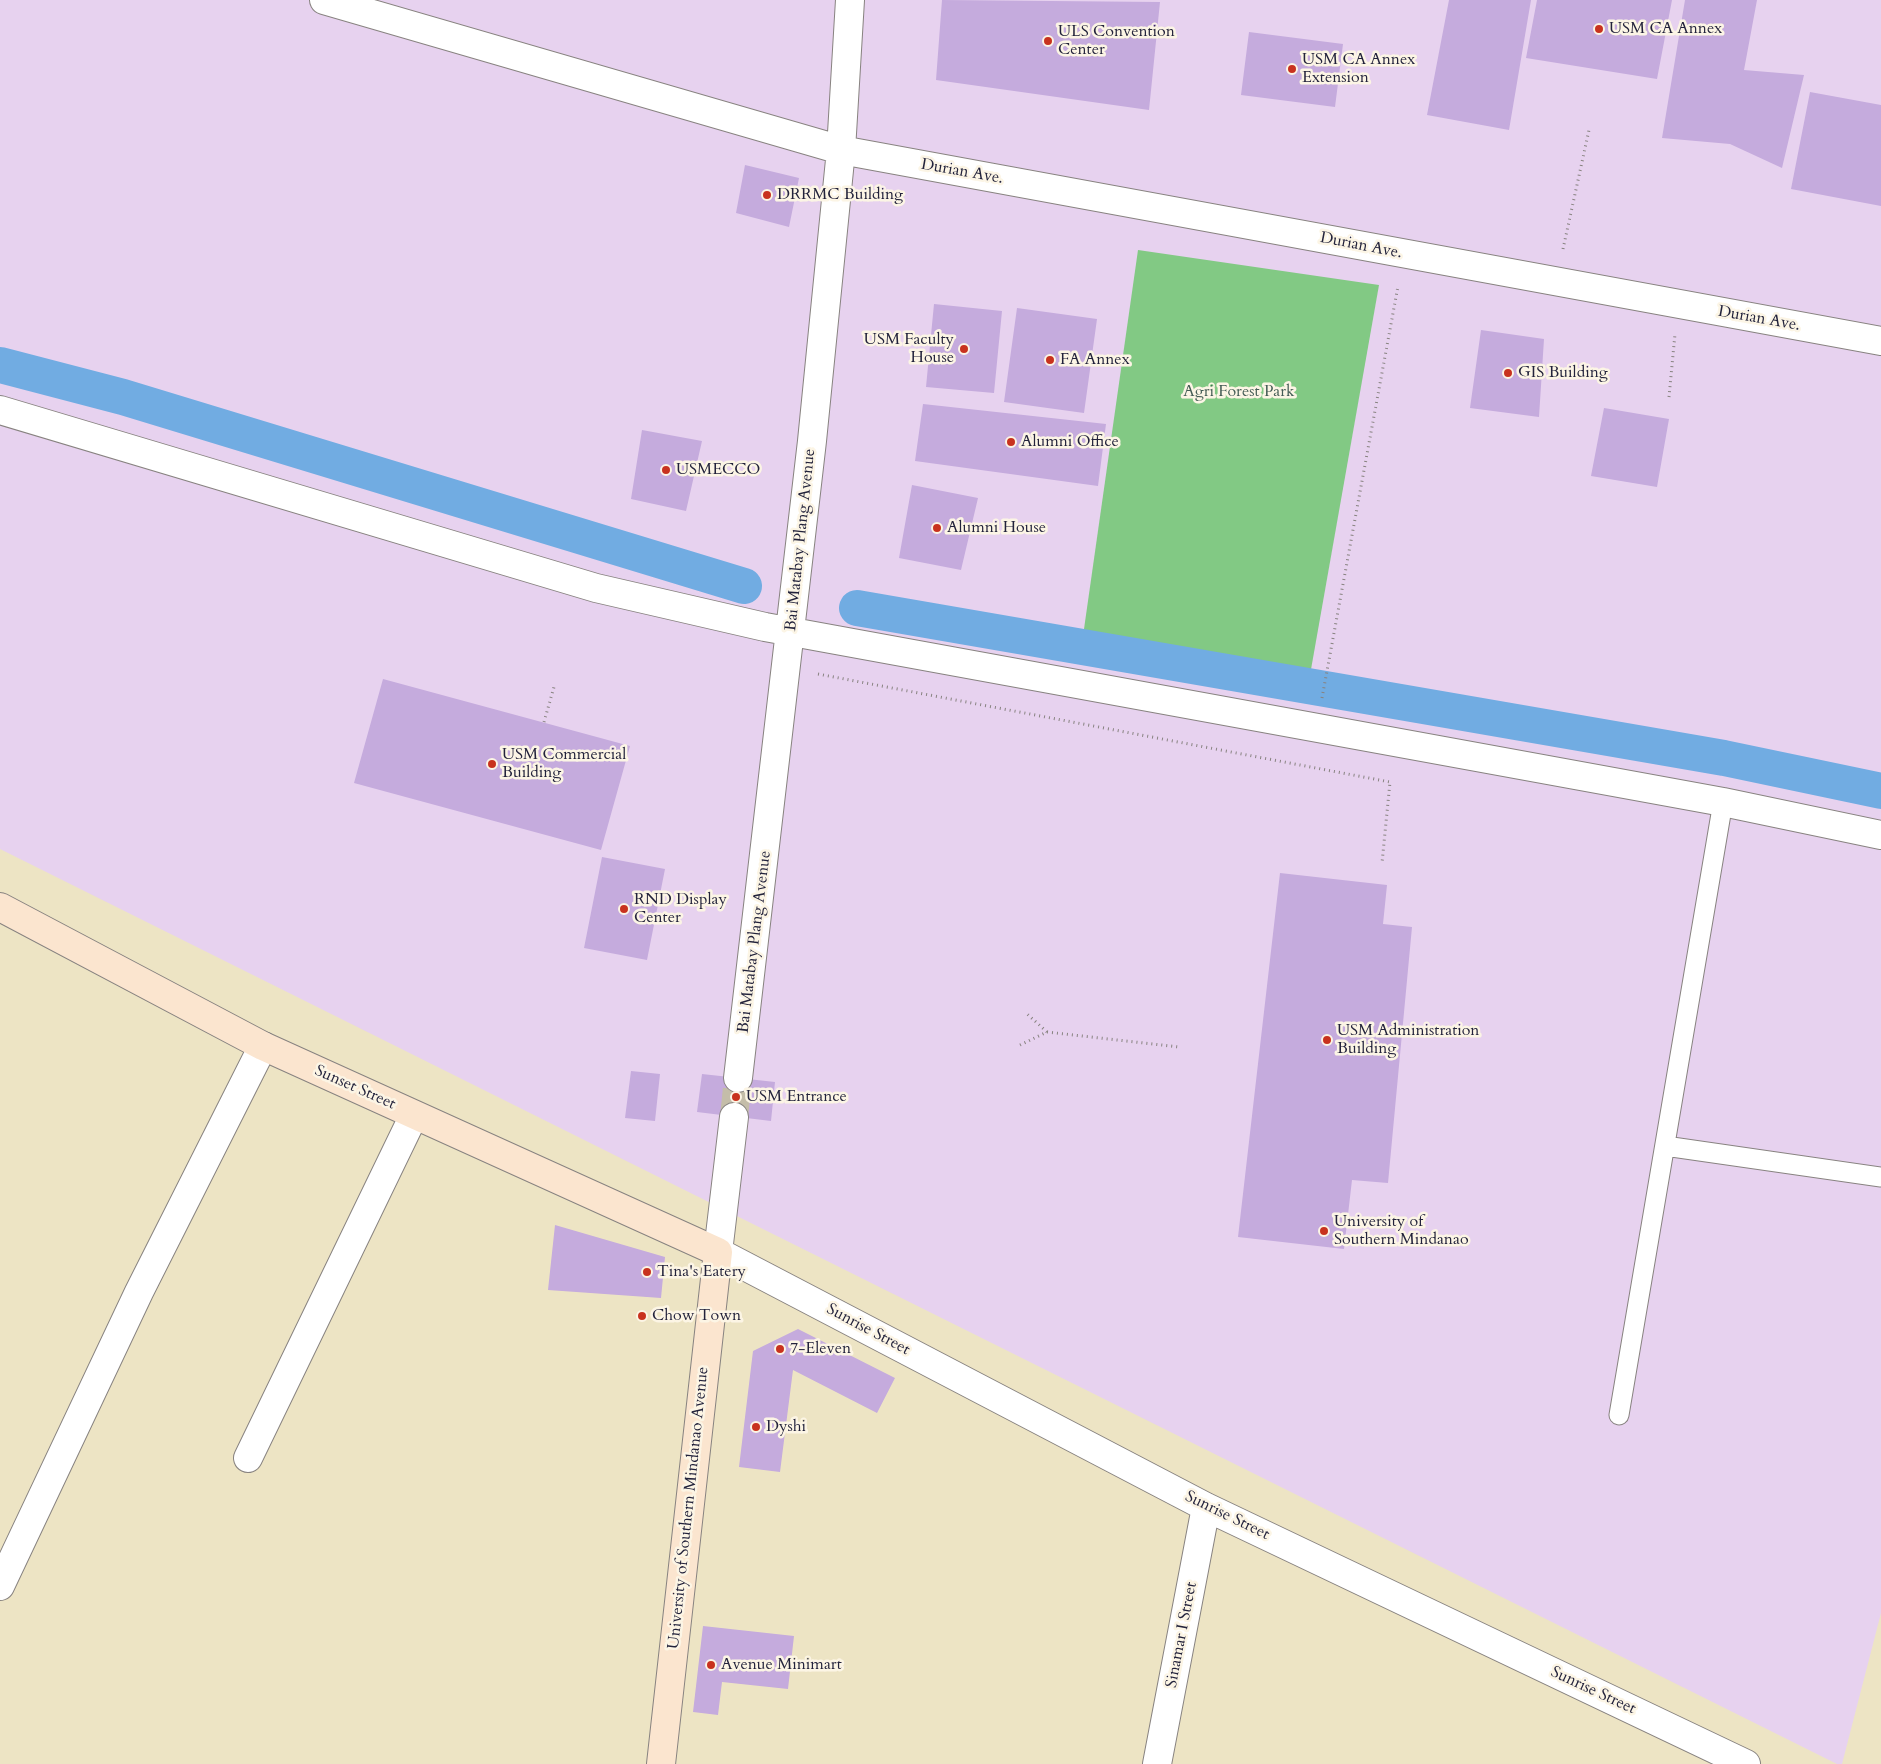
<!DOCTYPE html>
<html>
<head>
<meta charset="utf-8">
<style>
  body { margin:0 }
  canvas { display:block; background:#ede4c4 }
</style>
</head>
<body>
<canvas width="1881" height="1764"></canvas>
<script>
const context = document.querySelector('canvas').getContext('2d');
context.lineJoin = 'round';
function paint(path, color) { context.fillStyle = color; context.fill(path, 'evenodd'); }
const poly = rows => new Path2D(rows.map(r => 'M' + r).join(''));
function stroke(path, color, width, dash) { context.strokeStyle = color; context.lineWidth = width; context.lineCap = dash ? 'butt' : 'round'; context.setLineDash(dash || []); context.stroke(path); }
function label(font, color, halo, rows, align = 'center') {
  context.font = font + ' Cardo,serif'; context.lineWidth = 5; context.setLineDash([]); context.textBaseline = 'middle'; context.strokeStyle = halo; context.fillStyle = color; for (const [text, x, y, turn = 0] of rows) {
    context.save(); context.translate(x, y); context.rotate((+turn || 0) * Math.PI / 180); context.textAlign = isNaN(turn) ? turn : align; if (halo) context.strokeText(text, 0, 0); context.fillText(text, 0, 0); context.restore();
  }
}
paint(poly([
  [0,0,1881,0,1881,1613,1842,1764,1837,1764,0,849]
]), '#e7d2ef');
paint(poly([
  [1138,250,1379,285,1310,675,1083,636]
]), '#82c984');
stroke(poly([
  [0,365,123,397,744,586],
  [857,608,1724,758,1881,791]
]), '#71ace2', 36);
paint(poly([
  [942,0,1160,2,1149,110,936,80],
  [1449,0,1531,0,1509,130,1427,115],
  [1537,0,1672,0,1657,79,1526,58],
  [1685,0,1757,0,1744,70,1804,75,1782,168,1730,144,1662,138],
  [1249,32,1343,44,1335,107,1241,95],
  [1810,92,1881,105,1881,206,1791,189],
  [745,165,799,178,789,227,736,213],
  [934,304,1002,311,994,393,926,387],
  [1017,308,1097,319,1084,413,1004,402],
  [1481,330,1544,339,1539,417,1470,408],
  [923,404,1106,424,1098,486,915,461],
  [1604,408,1669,419,1657,487,1591,476],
  [642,430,702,441,686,511,631,499],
  [912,485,978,498,961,570,899,558],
  [383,679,630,746,601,850,354,783],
  [602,857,665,869,647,960,584,948],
  [1280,873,1387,885,1383,924,1412,927,1388,1183,1352,1180,1344,1249,1238,1237],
  [631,1071,660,1074,655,1121,625,1118],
  [702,1074,775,1082,771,1121,697,1112],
  [555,1225,665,1257,661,1298,548,1290],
  [798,1329,895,1378,877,1413,793,1370,780,1472,739,1467,753,1351],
  [703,1626,794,1636,788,1689,722,1682,718,1715,693,1712]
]), '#c5abdd');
stroke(poly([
  [734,1117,738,1078]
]), '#c4bda9', 28, [28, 14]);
const lane = poly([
  [1665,1146,1881,1177],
  [1619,1415,1723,802]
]);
const street = poly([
  [324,0,841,150,1881,341],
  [0,410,596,588,765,627,1723,802,1881,835],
  [738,1078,812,441,841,150,850,0],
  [734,1117,718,1252,1206,1507,1746,1764],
  [248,1458,414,1115],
  [0,1586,139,1292,263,1046],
  [1157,1764,1206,1507]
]);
const secondary = poly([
  [0,907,263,1046,718,1252,661,1764]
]);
stroke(lane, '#888380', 21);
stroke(street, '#888380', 30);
stroke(secondary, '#888380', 30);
stroke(poly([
  [1563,249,1589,130],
  [1669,397,1675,334],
  [818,674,1390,782,1382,863],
  [1322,698,1398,286],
  [544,722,554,687],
  [1047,1032,1179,1047],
  [1020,1045,1047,1032,1025,1012]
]), '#888380', 3, [1, 4]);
stroke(lane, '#fff', 19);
stroke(street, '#fff', 28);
stroke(secondary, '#fbe5cf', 28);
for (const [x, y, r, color] of [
  [1599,29,5,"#c8321e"],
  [1048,41,5,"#c8321e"],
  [1292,69,5,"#c8321e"],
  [767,195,5,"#c8321e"],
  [964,349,5,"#c8321e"],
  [1050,360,5,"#c8321e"],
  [1508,373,5,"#c8321e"],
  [1011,442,5,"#c8321e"],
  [666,470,5,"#c8321e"],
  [937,528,5,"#c8321e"],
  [492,764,5,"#c8321e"],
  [624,909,5,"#c8321e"],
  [1327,1040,5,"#c8321e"],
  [736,1097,5,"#c8321e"],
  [1324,1231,5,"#c8321e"],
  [647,1272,5,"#c8321e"],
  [642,1316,5,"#c8321e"],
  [780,1349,5,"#c8321e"],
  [756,1427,5,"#c8321e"],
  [711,1665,5,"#c8321e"]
]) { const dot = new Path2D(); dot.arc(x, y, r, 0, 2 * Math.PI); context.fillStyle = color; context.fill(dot); stroke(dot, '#fcf5e5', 2); }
label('16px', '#22223b', '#fcf5e5', [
  ["USM CA Annex",1609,29],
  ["ULS Convention",1058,32],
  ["Center",1058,50],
  ["USM CA Annex",1302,60],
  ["Extension",1302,78],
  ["DRRMC Building",777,195],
  ["USM Faculty",954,340,"right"],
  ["House",954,358,"right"],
  ["FA Annex",1060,360],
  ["GIS Building",1518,373],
  ["Alumni Office",1021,442],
  ["USMECCO",676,470],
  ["Alumni House",947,528],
  ["USM Commercial",502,755],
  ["Building",502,773],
  ["RND Display",634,900],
  ["Center",634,918],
  ["USM Administration",1337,1031],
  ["Building",1337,1049],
  ["USM Entrance",746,1097],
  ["University of",1334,1222],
  ["Southern Mindanao",1334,1240],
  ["Tina's Eatery",657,1272],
  ["Chow Town",652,1316],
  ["7-Eleven",790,1349],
  ["Dyshi",766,1427],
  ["Avenue Minimart",721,1665]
], 'left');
label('16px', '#22223b', '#fcf5e5', [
  ["Durian Ave.",962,172,10],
  ["Durian Ave.",1361,246,11],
  ["Durian Ave.",1759,319,10],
  ["Bai Matabay Plang Avenue",801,540,-84],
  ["Bai Matabay Plang Avenue",755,942,-83],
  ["Sunset Street",355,1088,24],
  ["Sunrise Street",868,1330,28],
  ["University of Southern Mindanao Avenue",689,1508,-84],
  ["Sunrise Street",1227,1516,26],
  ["Sinamar I Street",1182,1635,-79],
  ["Sunrise Street",1593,1691,25]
]);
label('16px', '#445c55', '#fcf5e5', [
  ["Agri Forest Park",1239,392]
]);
</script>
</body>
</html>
